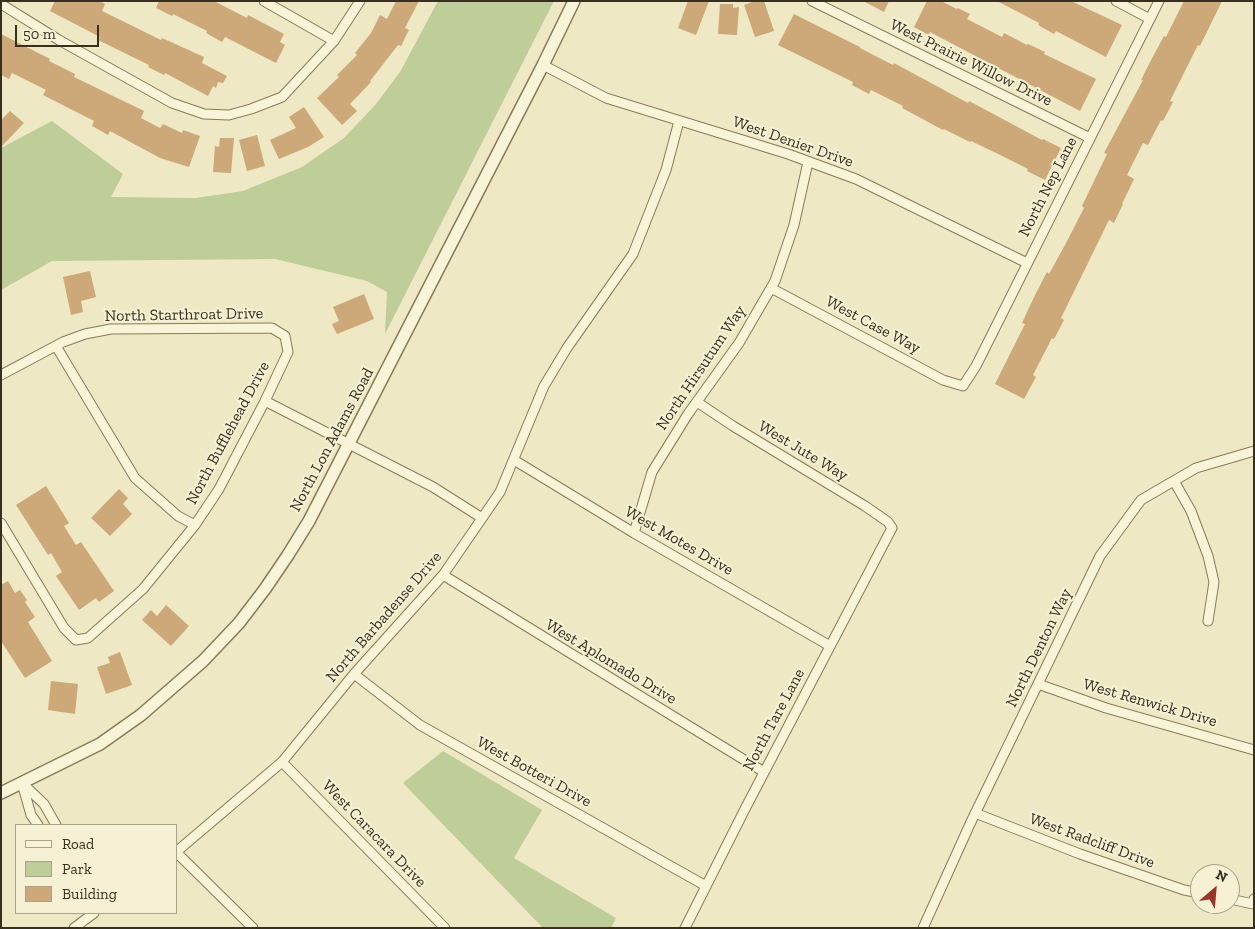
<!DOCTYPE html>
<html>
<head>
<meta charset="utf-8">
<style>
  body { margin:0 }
  #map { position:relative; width:1255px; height:929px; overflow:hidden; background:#eee8c4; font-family:"Zilla Slab",serif }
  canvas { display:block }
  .frame { position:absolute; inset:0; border:2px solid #392f1e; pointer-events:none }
  .legend { position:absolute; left:15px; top:824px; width:162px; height:90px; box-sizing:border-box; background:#f6f1d4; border:1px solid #aaa38b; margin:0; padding:6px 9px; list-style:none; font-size:15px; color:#392f1e }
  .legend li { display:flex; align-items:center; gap:10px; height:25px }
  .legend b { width:25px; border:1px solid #aaa38b }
  .north { position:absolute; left:1190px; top:864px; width:50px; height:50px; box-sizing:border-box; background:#f6f1d4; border:1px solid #aaa38b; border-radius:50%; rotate:27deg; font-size:14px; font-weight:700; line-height:20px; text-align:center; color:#392f1e }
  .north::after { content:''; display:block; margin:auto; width:18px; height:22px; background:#99382a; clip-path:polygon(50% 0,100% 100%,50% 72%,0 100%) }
  .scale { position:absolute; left:15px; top:25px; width:84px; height:22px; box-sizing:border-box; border:2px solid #392f1e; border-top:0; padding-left:6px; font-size:15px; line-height:18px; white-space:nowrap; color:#392f1e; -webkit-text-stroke:4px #f6f1d4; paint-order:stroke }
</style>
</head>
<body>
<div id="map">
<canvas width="1255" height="929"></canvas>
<div class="frame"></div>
<ul class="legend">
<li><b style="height:6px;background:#f9f4d7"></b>Road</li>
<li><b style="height:14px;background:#bfcd98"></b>Park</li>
<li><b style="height:14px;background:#cda879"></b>Building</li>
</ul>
<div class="north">N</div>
<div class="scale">50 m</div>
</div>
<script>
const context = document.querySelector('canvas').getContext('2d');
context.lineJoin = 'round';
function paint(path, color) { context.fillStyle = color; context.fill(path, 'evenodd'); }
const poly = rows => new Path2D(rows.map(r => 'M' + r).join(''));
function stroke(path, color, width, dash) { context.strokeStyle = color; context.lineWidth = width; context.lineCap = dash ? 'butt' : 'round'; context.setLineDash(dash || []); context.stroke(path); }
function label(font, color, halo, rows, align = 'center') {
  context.font = font + ' "Zilla Slab",serif'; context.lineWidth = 4; context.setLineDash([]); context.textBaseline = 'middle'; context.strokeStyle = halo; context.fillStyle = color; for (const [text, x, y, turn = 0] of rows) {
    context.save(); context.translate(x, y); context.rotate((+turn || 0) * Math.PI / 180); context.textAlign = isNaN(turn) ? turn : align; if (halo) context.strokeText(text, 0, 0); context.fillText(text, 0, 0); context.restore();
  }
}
paint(poly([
  [438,1,554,1,385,334,387,292,367,281,275,259,52,261,1,290,1,148,52,121,123,174,111,197,196,198,243,191,302,167,344,138,376,104,400,72],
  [443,751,542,810,514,858,616,918,611,928,543,928,403,783]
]), '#bfcd98');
paint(poly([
  [55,1,100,1,105,4,102,11,161,40,162,38,204,57,202,63,227,76,223,83,218,82,216,88,213,86,208,96,165,73,164,75,148,67,149,65,98,40,100,37,50,11],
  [159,1,214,1,247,18,248,15,284,34,280,42,285,45,276,63,225,37,222,42,206,33,207,31,173,14,172,16,156,8],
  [396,1,419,1,405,28,409,30,401,46,398,45,370,81,371,82,350,104,357,111,342,125,317,98,339,77,337,75,357,55,355,53,371,33,380,15,387,19],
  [688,1,709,1,696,35,678,28],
  [755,1,764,1,774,31,755,37,744,5],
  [863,1,889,1,884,12],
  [927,1,941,1,957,9,958,8,970,14,967,19,1002,37,1004,33,1027,45,1028,44,1045,52,1044,54,1096,79,1080,111,930,32,929,35,914,27],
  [997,1,1071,1,1122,25,1106,57,1056,31,1054,34,1038,25,1039,23],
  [1184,1,1222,1,1200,46,1198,45,1170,101,1173,102,1163,121,1161,120,1148,145,1143,143,1127,175,1134,179,1122,204,1123,204,1114,223,1109,220,1061,318,1064,320,1054,339,1052,338,1033,375,1036,377,1024,399,995,384,1025,324,1022,323,1035,295,1047,272,1049,274,1065,245,1084,208,1082,206,1107,154,1104,153,1143,80,1141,80,1150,62,1164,36,1166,37],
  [720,4,733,4,733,8,739,7,737,35,718,34],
  [794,14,860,47,860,48,893,65,894,63,968,103,969,101,1042,140,1043,139,1061,148,1045,180,1027,171,1028,169,994,152,971,141,970,142,944,129,943,130,902,108,903,106,871,90,869,94,852,85,853,82,778,45],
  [1,34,50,59,49,61,75,74,74,77,144,111,141,118,160,128,163,124,182,133,183,130,200,136,189,167,160,158,110,131,108,135,92,126,94,121,43,95,46,90,12,73,9,79,1,75],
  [304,107,324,137,308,147,279,159,270,140,296,128,289,117],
  [10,111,24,123,1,147,1,120],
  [257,135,265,166,247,171,239,140],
  [220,138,234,138,231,173,213,172,215,146,219,147],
  [90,271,96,297,81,301,83,312,71,315,63,277],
  [364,294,374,319,337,334,332,324,339,321,333,307],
  [46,486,69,523,64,526,76,545,81,542,114,591,99,602,96,598,79,610,56,576,62,572,51,553,48,555,16,505],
  [119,489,128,498,123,504,132,514,110,536,91,518],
  [8,581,15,593,20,590,27,600,25,602,35,617,28,622,52,661,25,678,1,641,1,585],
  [166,605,189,626,171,646,142,620,151,610,157,616],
  [120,652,132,685,106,694,97,667,110,663,108,657],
  [51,681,78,684,75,714,48,710]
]), '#cda879');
const minor = poly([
  [264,1,334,41],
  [812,1,1090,138],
  [1116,1,1150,19],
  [1,4,59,40,172,103,204,114,229,115,251,109,282,97,334,41,360,1],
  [543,65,606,98,788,154,856,179,1027,263],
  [771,288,943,380,963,386,976,366,1159,1],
  [56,346,135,478,178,516,195,525],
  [1,375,63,342,85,334,111,329,272,328,285,336,288,352,265,401,219,489,195,525,143,589,88,638,76,640,64,628,1,523],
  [265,401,433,487,482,518],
  [514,460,634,533,830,646],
  [1174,481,1191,511,1208,556,1214,582,1208,621],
  [634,533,652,472,688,414,739,343,775,281,794,225,808,162],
  [443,575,764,772],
  [354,674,420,725,706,886],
  [1038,684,1106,708,1254,750],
  [282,762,445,928],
  [22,783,44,804,56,825],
  [22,783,31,815,38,825],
  [975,813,1080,854,1184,890,1200,893],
  [176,852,282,762,354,674,443,575,500,492,544,386,567,348,633,254,666,170,679,121],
  [176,852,253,928],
  [1230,899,1253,904,1254,899],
  [74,928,94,913],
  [685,928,746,807,892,528,888,522,865,506,733,426,697,402],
  [923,928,970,824,1100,556,1141,500,1196,468,1254,451]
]);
const tertiary = poly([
  [1,793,100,744,141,715,203,661,239,623,265,589,288,555,309,521,543,65,574,1]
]);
stroke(minor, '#897a5a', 11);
stroke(tertiary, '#897a5a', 14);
stroke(minor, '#f9f4d7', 9);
stroke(tertiary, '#f9f4d7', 11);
label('16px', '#392f1e', '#f6f1d4', [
  ["West Prairie Willow Drive",971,63,26],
  ["West Denier Drive",793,142,19],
  ["North Nep Lane",1048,187,-63],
  ["North Starthroat Drive",184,315,-1],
  ["West Case Way",873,325,28],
  ["North Hirsutum Way",701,368,-56],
  ["North Bufflehead Drive",228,433,-62],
  ["North Lon Adams Road",332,440,-62],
  ["West Jute Way",803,451,31],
  ["West Motes Drive",679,541,30],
  ["North Barbadense Drive",384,617,-49],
  ["North Denton Way",1039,648,-64],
  ["West Aplomado Drive",611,662,31],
  ["West Renwick Drive",1150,703,16],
  ["North Tare Lane",774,720,-62],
  ["West Botteri Drive",534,772,29],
  ["West Caracara Drive",374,834,46],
  ["West Radcliff Drive",1092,841,20]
]);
</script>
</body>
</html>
